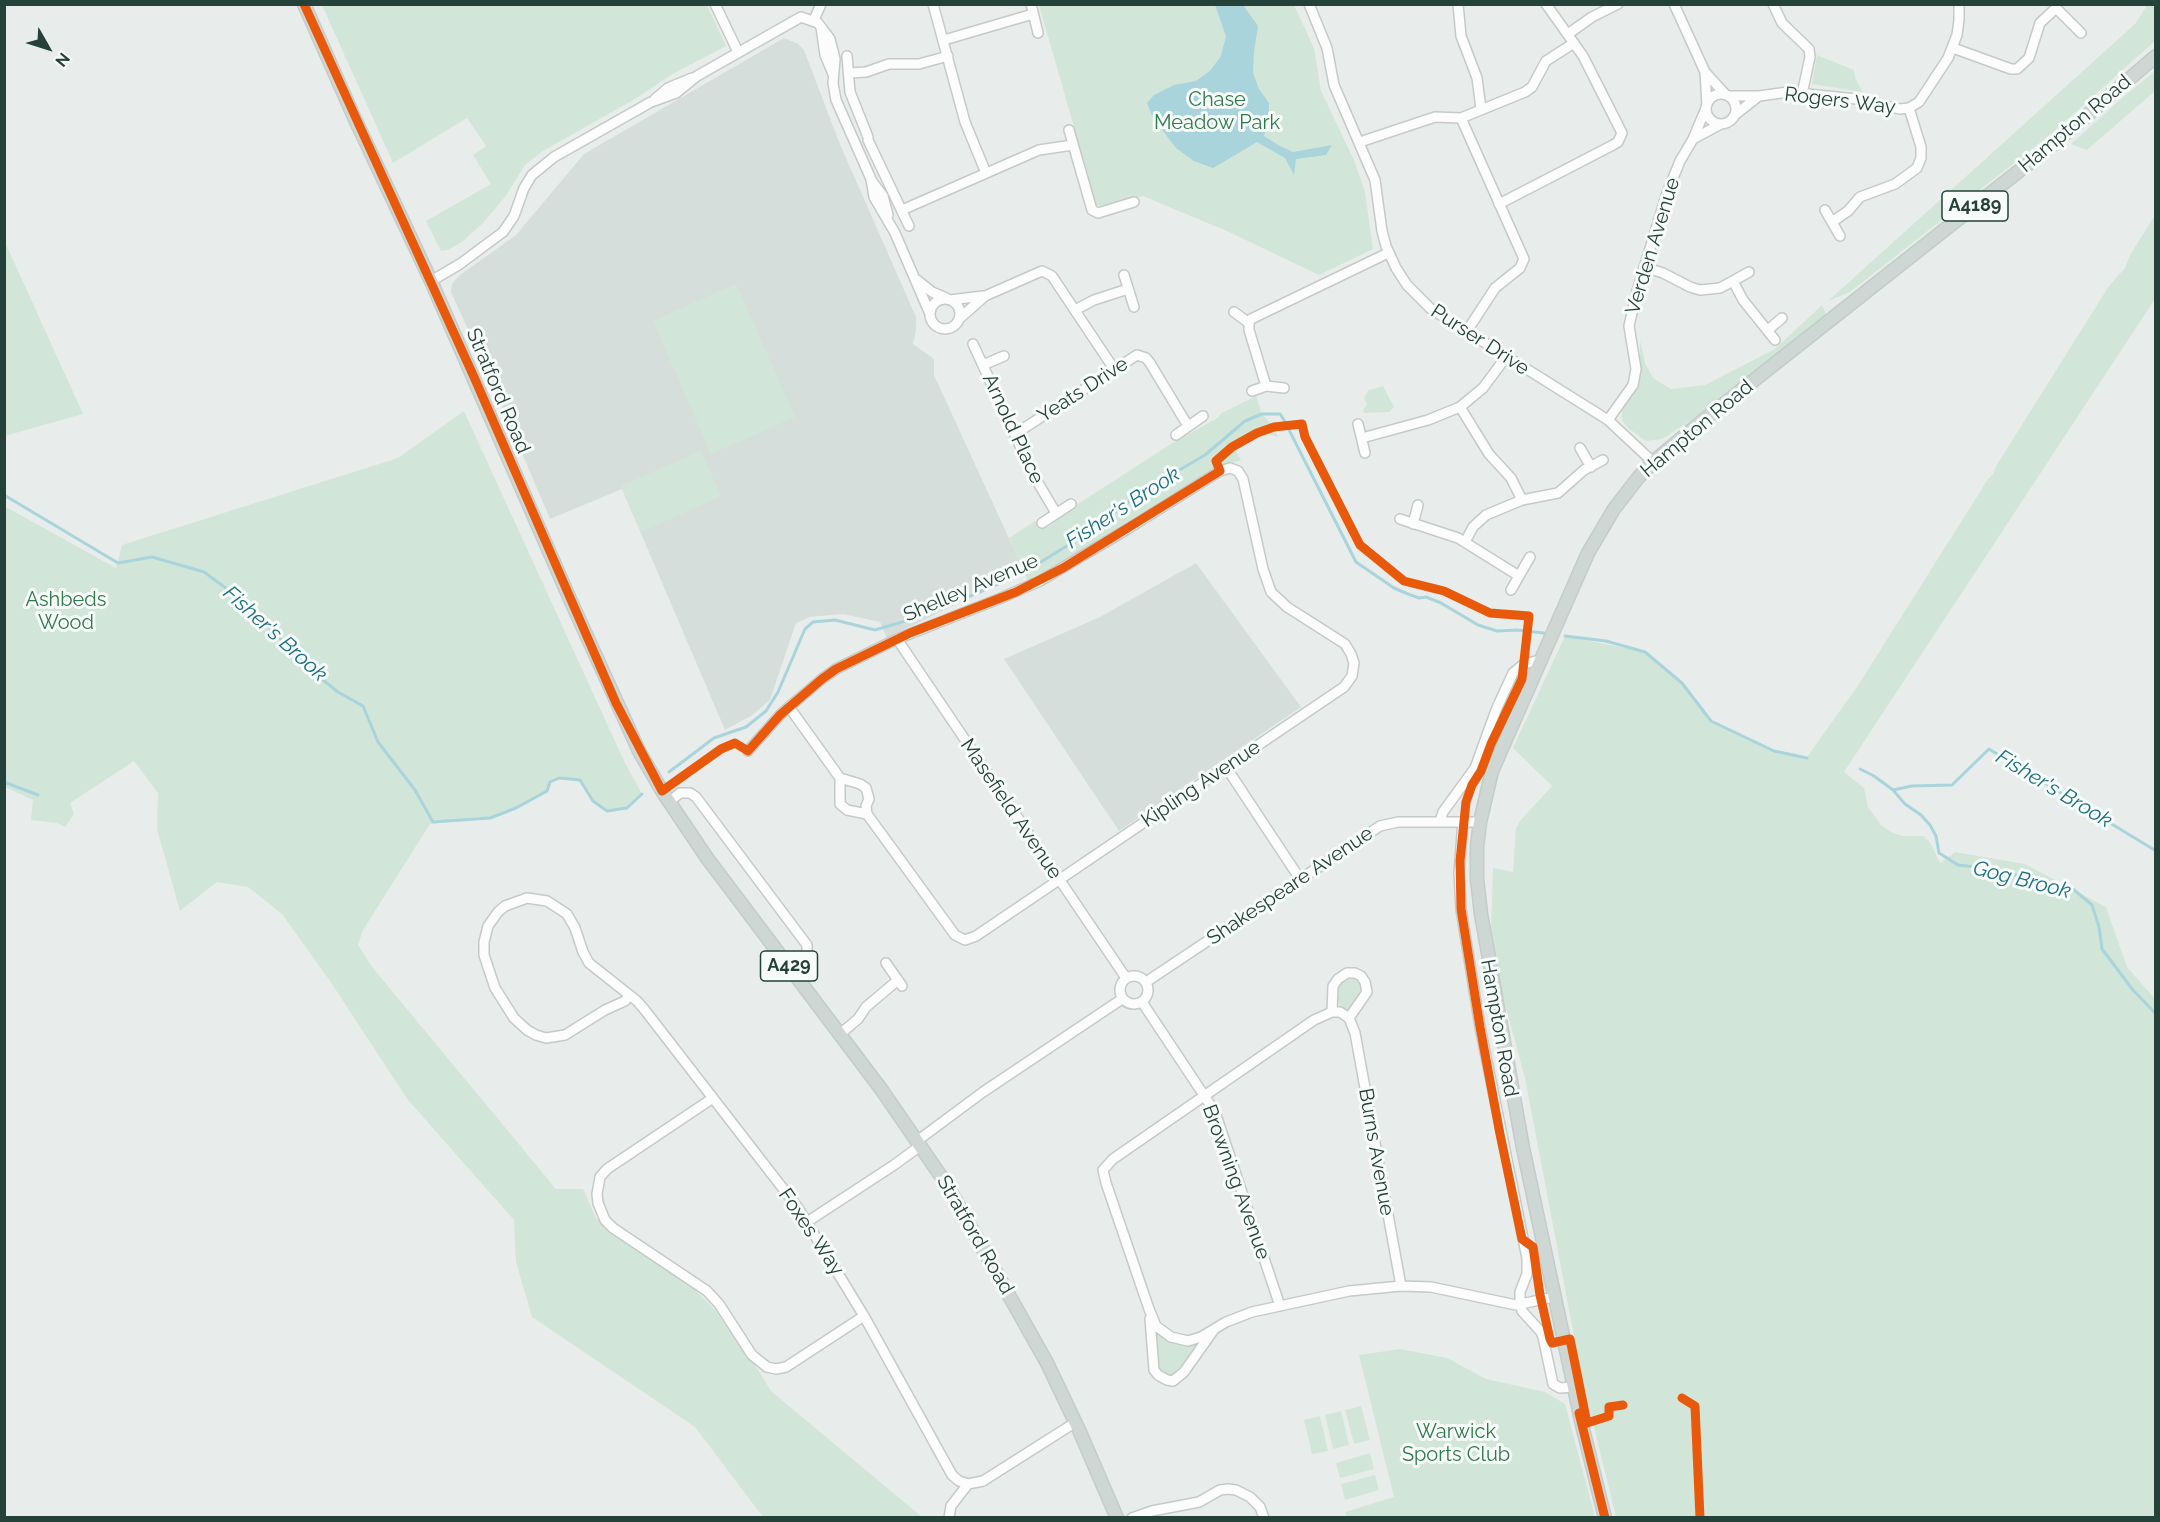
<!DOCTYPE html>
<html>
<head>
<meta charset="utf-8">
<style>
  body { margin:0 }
  #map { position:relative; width:2160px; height:1522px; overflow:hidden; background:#e8edeb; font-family:Raleway,sans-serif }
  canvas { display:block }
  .frame { position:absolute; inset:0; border:6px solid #24423a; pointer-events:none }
  .north { position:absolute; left:18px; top:18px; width:60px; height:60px; -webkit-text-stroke:4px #f7fbf9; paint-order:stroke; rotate:129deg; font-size:16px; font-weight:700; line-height:24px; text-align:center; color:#24423a }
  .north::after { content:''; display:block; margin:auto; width:21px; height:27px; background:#24423a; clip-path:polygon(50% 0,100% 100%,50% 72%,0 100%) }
</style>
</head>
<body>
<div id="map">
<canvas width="2160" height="1522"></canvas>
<div class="frame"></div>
<div class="north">N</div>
</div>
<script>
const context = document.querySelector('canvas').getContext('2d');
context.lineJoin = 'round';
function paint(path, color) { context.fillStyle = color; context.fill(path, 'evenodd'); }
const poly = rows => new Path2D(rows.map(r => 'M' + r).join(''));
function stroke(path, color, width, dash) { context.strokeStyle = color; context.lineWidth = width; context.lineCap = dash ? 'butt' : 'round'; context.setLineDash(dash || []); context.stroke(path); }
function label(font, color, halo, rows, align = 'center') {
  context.font = font + ' Raleway,sans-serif'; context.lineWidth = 6; context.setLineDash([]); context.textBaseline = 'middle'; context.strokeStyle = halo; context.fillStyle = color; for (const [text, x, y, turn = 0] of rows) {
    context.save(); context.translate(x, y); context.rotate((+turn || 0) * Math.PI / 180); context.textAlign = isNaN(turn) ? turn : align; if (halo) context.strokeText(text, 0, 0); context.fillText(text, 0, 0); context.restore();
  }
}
paint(poly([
  [784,38,798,44,804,50,839,142,916,317,916,331,913,344,934,359,934,375,1024,571,887,638,880,622,843,614,810,617,796,623,770,700,751,716,725,730,622,489,550,519,494,387,451,292,452,284,460,275,516,235,584,154],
  [1196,563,1301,707,1119,831,1004,659,1100,617]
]), '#d6dedb');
paint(poly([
  [322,5,707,5,726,46,671,75,635,99,543,151,525,165,505,197,483,223,462,242,448,250,441,251,426,221,491,184,473,155,486,146,467,118,393,163],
  [1039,5,1294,5,1314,48,1321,91,1354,160,1365,192,1373,249,1319,275,1229,232,1143,196,1103,206,1094,204,1074,127],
  [2143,5,2155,5,2155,41,2051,134,1850,292,1828,301,2135,24,2146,7],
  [1817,55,1854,70,1855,77,1862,92,1812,84],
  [2155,71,2155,91,2087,150,2071,144,2120,100],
  [2155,215,2155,299,1844,772,1864,788,1868,807,1881,825,1891,832,1902,836,1924,836,1931,844,1940,863,1955,852,2025,864,2106,907,2127,967,2155,999,2155,1517,1616,1517,1582,1378,1525,1078,1503,997,1491,933,1493,868,1513,872,1516,828,1520,821,1552,786,1513,748,1565,636,1645,652,1682,683,1711,721,1774,751,1807,757,1859,684,1988,479,1993,474,1996,466,2109,286,2125,268,2130,255],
  [5,242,83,414,5,436,4,436],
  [736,284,795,417,711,454,653,321],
  [1822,305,1827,316,1688,422,1662,439,1646,441,1628,428,1622,420,1622,408,1636,390,1640,379,1640,341,1645,363,1653,378,1671,389,1705,385,1775,349],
  [1383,386,1394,407,1389,412,1364,413,1363,410,1367,404,1364,398,1366,394,1369,390],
  [1256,396,1262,414,1274,427,1278,437,1265,433,1235,449,1241,460,1224,466,1028,581,1009,538,1035,521,1041,529,1050,526,1073,507,1171,444,1219,417,1220,414],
  [464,411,625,763,642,794,627,808,607,811,593,801,580,780,559,778,550,782,547,791,520,807,490,818,430,824,363,930,358,945,373,968,556,1189,583,1189,596,1218,693,1288,714,1309,757,1368,771,1391,922,1517,763,1517,695,1427,532,1317,516,1262,514,1220,408,1100,330,981,282,914,248,887,217,882,180,911,157,829,158,793,134,761,70,803,74,814,65,827,57,823,31,820,33,800,5,787,4,506,116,568,122,545,398,458],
  [701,451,721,496,641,532,621,486],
  [1348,977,1354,977,1360,981,1363,993,1349,1010,1340,1007,1338,1001,1338,986],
  [1157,1333,1171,1342,1183,1345,1191,1345,1203,1341,1176,1375,1170,1377,1160,1373,1156,1366,1155,1336],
  [1400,1349,1447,1358,1486,1379,1545,1392,1565,1404,1595,1517,1347,1517,1345,1512,1394,1497,1359,1355],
  [1361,1406,1370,1440,1354,1444,1345,1410],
  [1341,1411,1349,1445,1333,1449,1325,1415],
  [1320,1416,1328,1451,1312,1454,1304,1420],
  [1370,1453,1374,1469,1340,1478,1336,1463],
  [1375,1475,1379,1490,1345,1500,1341,1484]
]), '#d1e6d8');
paint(poly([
  [1215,5,1243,5,1258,26,1254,52,1253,73,1259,89,1269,103,1269,118,1264,136,1280,146,1293,152,1332,145,1326,155,1296,159,1294,175,1285,158,1257,142,1213,168,1194,161,1176,148,1153,118,1147,103,1154,95,1174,85,1196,81,1210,71,1221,56,1226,36]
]), '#a9d4db');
stroke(poly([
  [4,495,118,563,152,557,204,572,246,603,307,667,338,692,363,706,378,742,415,790,433,822,490,818,516,808,547,791,550,782,559,778,580,780,593,801,607,811,627,808,642,794],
  [1565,636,1606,641,1645,652,1682,683,1711,721,1774,751,1807,758],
  [1860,769,1874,776,1893,790,1912,786,1952,785,1989,749,2156,851],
  [669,772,714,738,746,727,766,711,778,692,805,629,813,622,835,620,875,630,926,615,937,608,945,607,998,584,1036,565,1070,544,1147,489,1205,455,1245,421,1262,414,1280,414,1284,420,1356,562,1394,588,1408,594,1419,598,1426,597,1441,603,1478,625,1497,631,1517,630,1544,633],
  [4,782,38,795],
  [1893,790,1905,804,1921,815,1930,825,1936,836,1939,853,1958,865,2001,870,2038,883,2073,889,2092,905,2099,927,2102,949,2133,990,2156,1014]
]), '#a9d4db', 3);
const minor = poly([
  [715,4,738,52],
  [933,4,965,122,986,173],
  [1031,4,1038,33],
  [1309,4,1327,48,1334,85,1375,180,1382,231,1386,246,1396,268,1407,285,1431,309,1608,420,1653,462],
  [1458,4,1461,36,1477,78,1481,109],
  [1674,4,1705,72,1725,94],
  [1773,4,1782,23,1809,49,1810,57,1802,94],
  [814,20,821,4],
  [821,27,825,55,833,74],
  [1568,34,1592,17,1618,4],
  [944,40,1033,14],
  [1953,48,2011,69,2017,69,2029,58,2040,23,2056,8,2081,33],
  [847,56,850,92,868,137],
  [1705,72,1707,105],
  [849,73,866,72,889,64,919,64,948,56],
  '1706 109a15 15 0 1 1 30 0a15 15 0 1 1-30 0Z',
  [1729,96,1759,96,1788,92,1856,99,1900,109,1909,108,1919,102,1948,58,1957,35,1959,20,1959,4],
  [655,99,668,88,692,78],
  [1736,114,1759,96],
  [1461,118,1524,259,1520,268,1495,288,1467,331],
  [1069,130,1092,210,1098,213,1134,202],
  [1693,139,1721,124],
  [868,140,909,226],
  [1360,142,1435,117,1461,118,1525,92,1532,87,1546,61,1574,43],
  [871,180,883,196,888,215],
  [1499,204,1613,145,1618,142,1622,133,1583,56,1546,4],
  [902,210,1039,150,1073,145],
  [1825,210,1840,236],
  [1832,222,1848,211,1860,197,1895,184,1917,168,1921,158,1921,147,1909,108],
  [1644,267,1663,273,1690,287,1700,290,1720,288,1733,281,1743,300,1775,340],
  [1124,275,1134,307],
  [917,280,932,292,946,298],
  [431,281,460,264,503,232,514,216,524,188,532,175,554,157,651,102,676,93,697,76,801,17,818,23,830,39,835,59,833,83,836,100,871,179,874,197,895,233,930,314],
  [1733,281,1749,272],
  '930 314a15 15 0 1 1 30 0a15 15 0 1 1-30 0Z',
  [950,300,983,296],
  [1075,310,1094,300,1128,289],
  [1234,312,1249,323],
  [960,318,985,296,1042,271,1052,276,1114,369],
  [1768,330,1782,318],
  [973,344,1034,476,1056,513],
  [983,365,1004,356],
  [1266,386,1249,330,1249,323,1251,319,1388,253],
  [1252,391,1266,386,1284,388],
  [1460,407,1489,454,1511,478,1522,500],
  [1608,420,1633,385,1636,369,1629,326,1637,291,1667,193,1680,161,1693,139,1706,108],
  [1358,424,1365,453],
  [1015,434,1137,355,1146,358,1150,363,1188,426],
  [1176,435,1203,416],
  [1362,438,1428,420,1460,407,1483,388,1506,357],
  [1580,448,1591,467],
  [1400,519,1458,538,1519,576],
  [1042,523,1071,504],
  [1413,524,1418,505],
  [1465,542,1473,527,1486,515,1522,500,1558,493,1584,470,1603,460],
  [1511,590,1530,557],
  [897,639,1126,978],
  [748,751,780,715,789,707,822,679,836,669,897,639,1001,598,1040,581,1126,530,1220,471,1230,468,1238,471,1243,479,1263,569,1271,592,1287,607,1345,644,1351,654,1354,663,1352,676,1344,687,976,936,965,940,955,935,867,814,866,806,869,799,866,788,860,784,840,778,789,707],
  [1226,767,1300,879],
  [840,778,840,804,847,810,867,814],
  [669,802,680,793,690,793,696,797,807,945,807,955,795,974],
  [1440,821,1443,812,1475,768,1496,710,1513,673,1524,664,1540,660],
  [1463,821,1459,873,1461,909,1480,1027,1527,1258,1527,1274,1520,1292,1520,1304,1522,1311,1541,1332,1543,1337,1553,1384,1560,1388,1574,1387],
  [886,963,902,986],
  [1347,973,1355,973,1361,976,1365,982,1367,992,1349,1018,1340,1012,1332,1012,1333,986,1338,979,1347,973],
  '1120 990a14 14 0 1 1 28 0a14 14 0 1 1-28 0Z',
  [1146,982,1380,826,1398,822,1480,822],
  [629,995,625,1001,605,1010,565,1035,546,1038,536,1035,527,1030,514,1018,495,988,484,955,484,942,488,926,498,912,505,906,527,898,547,901,567,914,575,928,583,952,589,963,637,1001,644,1009,798,1208,864,1316,952,1475,959,1481,968,1484],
  [1142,1002,1215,1112,1280,1306],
  [1332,1012,1314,1020,1113,1159,1103,1170,1106,1183,1149,1309,1156,1326,1171,1337,1188,1341,1201,1337,1226,1322,1252,1312,1349,1291,1401,1286,1431,1287,1516,1305,1554,1297],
  [1349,1018,1355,1033,1401,1286],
  [840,1034,858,1019,866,1007,898,980],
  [713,1098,607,1169,600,1177,597,1194,598,1203,605,1220,613,1228,707,1291,719,1304,752,1355,767,1367,776,1369,786,1367,864,1316],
  [917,1141,983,1092,1122,999],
  [807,1222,894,1165,920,1146],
  [1150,1319,1154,1370,1158,1375,1167,1380,1173,1381,1184,1372,1213,1331],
  [949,1518,951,1506,968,1484,983,1481,1076,1422],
  [1132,1518,1152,1511,1199,1502,1220,1490,1228,1489,1236,1490,1250,1497,1260,1507,1264,1518]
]);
const major = poly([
  [304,4,354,117,431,281,569,597,639,751,662,791,707,858,881,1089,947,1185,1047,1363,1079,1430,1117,1518],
  [1605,1518,1582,1425,1523,1148,1481,914,1477,879,1477,846,1480,822,1492,771,1588,553,1614,509,1638,478,1653,462,1696,426,2057,141,2156,56]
]);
stroke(minor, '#c5cac8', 12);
stroke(major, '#c3ccc9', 15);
stroke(minor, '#fcfcfc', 9);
stroke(major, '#cfd7d5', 12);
stroke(poly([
  [304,4,474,377,616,703,662,791,721,749,735,743,748,751,780,715,822,679,836,669,910,633,1016,592,1063,568,1220,471,1216,461,1232,447,1257,433,1274,427,1302,424,1305,437,1360,545,1404,581,1444,591,1490,613,1529,616,1522,679,1491,744,1481,771,1472,785,1466,802,1460,861,1461,909,1480,1027,1500,1134,1522,1239,1533,1247,1540,1295,1550,1339,1552,1343,1570,1339,1587,1423,1609,1416,1609,1407,1623,1405],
  [1682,1398,1695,1406,1700,1518],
  [1579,1413,1605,1518]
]), '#e8590c', 9);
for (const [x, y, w] of [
  [1975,206,66],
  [789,966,57]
]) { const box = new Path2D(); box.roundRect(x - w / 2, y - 15, w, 30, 4.5); context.fillStyle = '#f7fbf9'; context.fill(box); stroke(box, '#24423a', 1.5); }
label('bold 18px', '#24423a', null, [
  ["A4189",1975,206],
  ["A429",789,966]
]);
label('20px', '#2d7a4b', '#f7fbf9', [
  ["Chase",1217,100],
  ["Meadow Park",1217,123],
  ["Ashbeds",66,600],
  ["Wood",66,623],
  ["Warwick",1456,1432],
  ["Sports Club",1456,1455]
]);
label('20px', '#24423a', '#f7fbf9', [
  ["Rogers Way",1840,101,7],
  ["Hampton Road",2075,124,-40],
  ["Verden Avenue",1653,246,-73],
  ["Purser Drive",1480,340,33],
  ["Yeats Drive",1083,390,-33],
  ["Stratford Road",498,391,67],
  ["Arnold Place",1013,429,65],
  ["Hampton Road",1697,429,-40],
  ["Shelley Avenue",971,588,-23],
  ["Kipling Avenue",1201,784,-34],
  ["Masefield Avenue",1011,809,56],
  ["Shakespeare Avenue",1290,886,-34],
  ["Hampton Road",1499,1028,80],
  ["Burns Avenue",1376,1152,80],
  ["Browning Avenue",1236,1182,70],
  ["Foxes Way",811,1232,56],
  ["Stratford Road",975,1235,60]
]);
label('italic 21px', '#1c6f80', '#f7fbf9', [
  ["Fisher's Brook",1123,508,-33],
  ["Fisher's Brook",275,634,42],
  ["Fisher's Brook",2054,789,31],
  ["Gog Brook",2022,880,14]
]);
</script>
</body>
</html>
